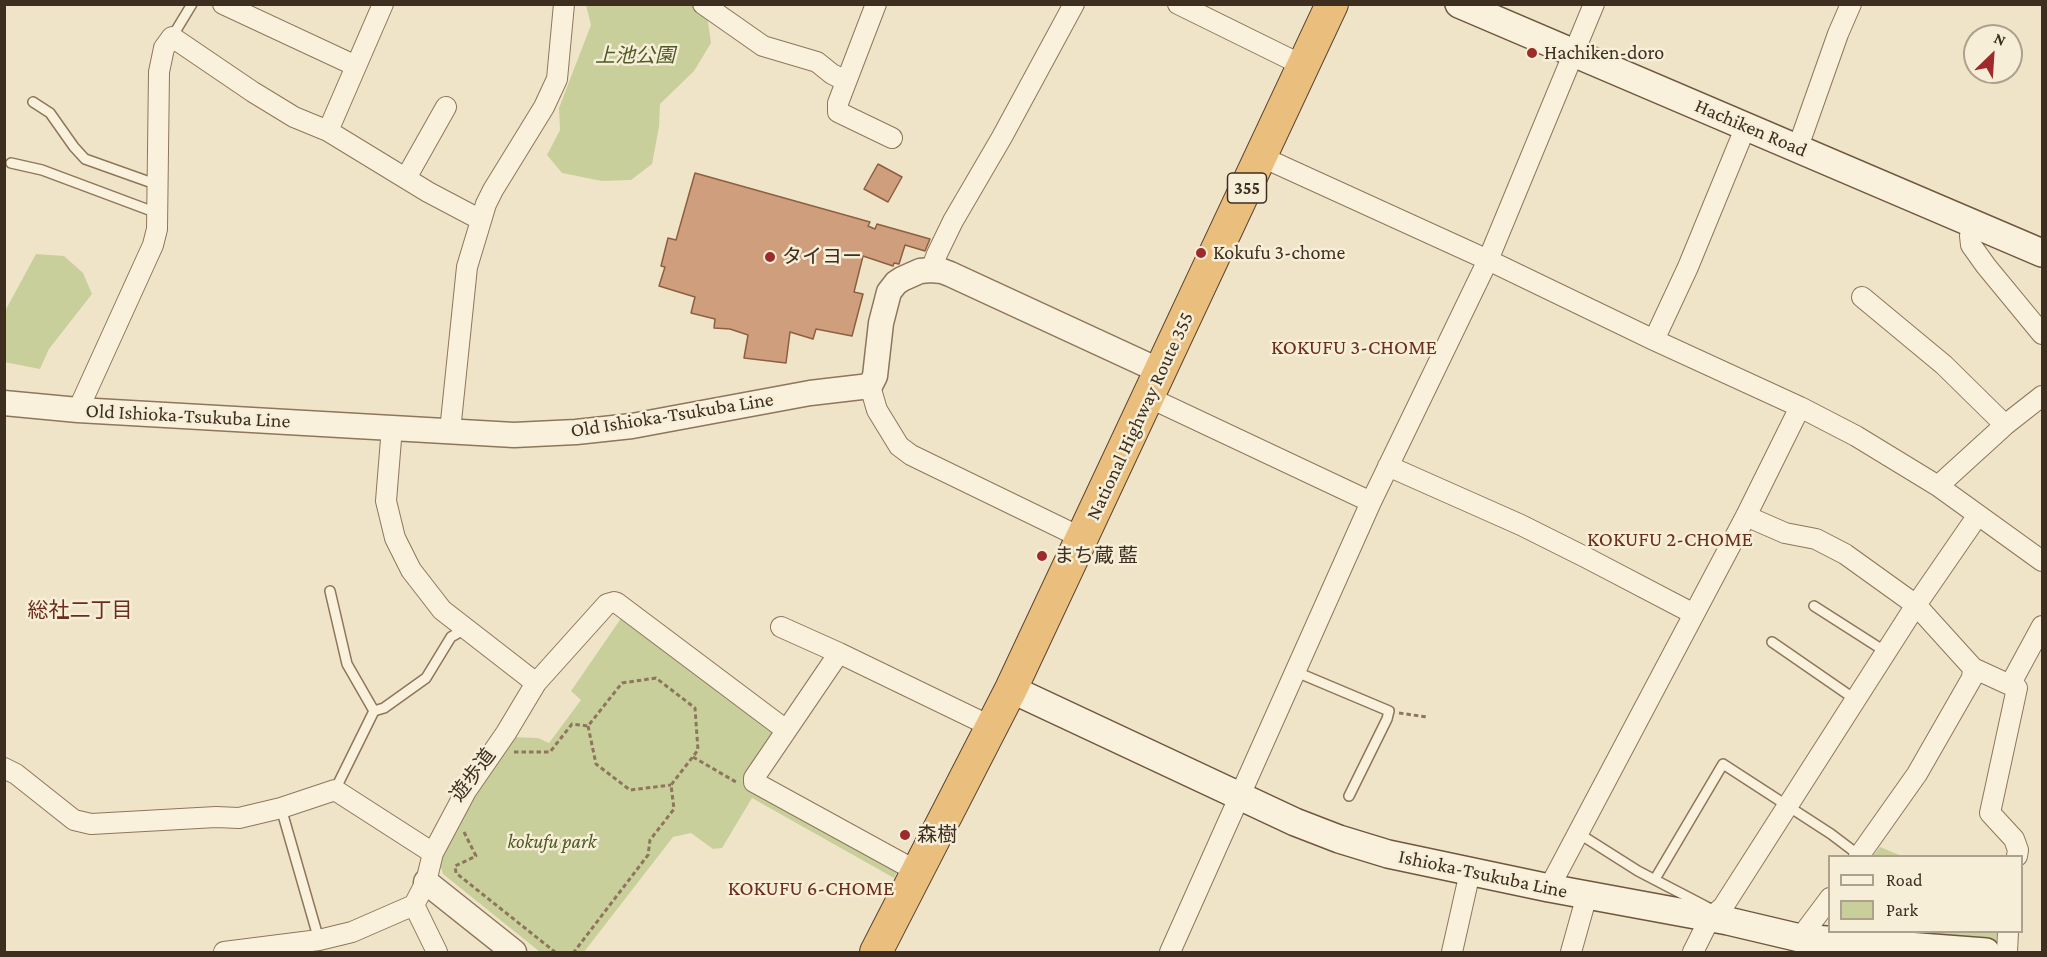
<!DOCTYPE html>
<html>
<head>
<meta charset="utf-8">
<style>
  body { margin:0 }
  #map { position:relative; width:2047px; height:957px; overflow:hidden; background:#f0e4c8; font-family:"Crimson Pro",serif }
  canvas { display:block }
  .frame { position:absolute; inset:0; border:6px solid #3d2e20; pointer-events:none }
  .legend { position:absolute; left:1828px; top:855px; width:195px; height:78px; box-sizing:border-box; background:#f7eed8; border:2px solid #ada18e; margin:0; padding:8px 10px; list-style:none; font-size:18px; color:#3d2e20 }
  .legend li { display:flex; align-items:center; gap:12px; height:30px }
  .legend b { width:30px; border:2px solid #ada18e }
  .north { position:absolute; left:1963px; top:24px; width:60px; height:60px; box-sizing:border-box; background:#f7eed8; border:2px solid #ada18e; border-radius:50%; rotate:25deg; font-size:16px; font-weight:700; line-height:24px; text-align:center; color:#3d2e20 }
  .north::after { content:''; display:block; margin:auto; width:21px; height:27px; background:#9e2a2b; clip-path:polygon(50% 0,100% 100%,50% 72%,0 100%) }
</style>
</head>
<body>
<div id="map">
<canvas width="2047" height="957"></canvas>
<div class="frame"></div>
<ul class="legend">
<li><b style="height:8px;background:#faf1dc"></b>Road</li>
<li><b style="height:16px;background:#c9cf9b"></b>Park</li>
</ul>
<div class="north">N</div>
</div>
<script>
const context = document.querySelector('canvas').getContext('2d');
context.lineJoin = 'round';
function paint(path, color) { context.fillStyle = color; context.fill(path, 'evenodd'); }
const poly = rows => new Path2D(rows.map(r => 'M' + r).join(''));
function stroke(path, color, width, dash) { context.strokeStyle = color; context.lineWidth = width; context.lineCap = dash ? 'butt' : 'round'; context.setLineDash(dash || []); context.stroke(path); }
function label(font, color, halo, rows, align = 'center') {
  context.font = font + ' "Crimson Pro","Noto Sans JP",serif'; context.lineWidth = 5; context.setLineDash([]); context.textBaseline = 'middle'; context.strokeStyle = halo; context.fillStyle = color; for (const [text, x, y, turn = 0] of rows) {
    context.save(); context.translate(x, y); context.rotate((+turn || 0) * Math.PI / 180); context.textAlign = isNaN(turn) ? turn : align; if (halo) context.strokeText(text, 0, 0); context.fillText(text, 0, 0); context.restore();
  }
}
paint(poly([
  [586,5,693,5,707,15,711,43,694,71,660,104,659,127,652,164,631,180,602,181,562,173,547,155,560,130,559,108,591,25],
  [36,254,64,256,83,273,92,294,49,349,40,369,4,362,5,311],
  [624,614,778,734,744,780,899,868,894,878,752,798,722,848,713,849,691,833,673,837,584,952,540,952,443,874,438,858,458,814,511,737,538,738,549,743,581,700,571,691],
  [1880,847,1902,856,1873,856],
  [1871,932,1997,932,1996,943]
]), '#c9cf9b');
const building = poly([
  [878,164,902,177,888,202,864,189,878,164],
  [695,173,870,222,868,226,875,229,877,224,930,239,925,251,905,245,899,264,894,263,893,266,863,256,854,292,863,294,852,336,816,329,813,339,790,332,786,363,744,358,748,335,730,329,714,328,715,319,691,313,695,297,659,286,665,267,661,266,668,238,676,240,695,173]
]);
paint(building, '#cf9f7d');
stroke(building, '#8d5f41', 1.5);
const service = poly([
  [172,37,192,4],
  [33,102,50,113,74,147,85,159,158,185],
  [11,163,42,170,157,213],
  [330,591,347,664,374,711],
  [1814,606,1886,652],
  [1772,642,1856,700],
  [1294,671,1389,711,1387,719,1349,796],
  [335,790,374,711,384,708,426,678,451,637,465,629],
  [281,808,319,940],
  [1578,833,1638,871,1709,908],
  [1655,879,1723,764,1831,834,1860,856]
]);
const minor = poly([
  [223,4,356,66],
  [703,4,763,46,817,62,832,74,846,81],
  [876,4,838,103,838,112,892,138],
  [1178,4,1304,66],
  [328,131,383,4],
  [1798,147,1838,34,1851,4],
  [1262,157,1488,260,1654,340,1800,407,1856,436,1938,486,2042,561],
  [406,178,446,107],
  [1973,223,1970,236,1971,245,1986,266,2042,334],
  [931,270,937,254,953,221,1002,137,1074,4],
  [1862,297,1944,365,2005,425],
  [1654,340,1688,267,1746,126],
  [870,386,877,410,899,446,911,455,1082,538],
  [1148,397,1371,502],
  [78,410,153,245,157,229,159,72,164,48,172,37,253,92,294,117,328,131,428,192,481,220],
  [392,427,386,501,395,538,411,570,442,610,536,683],
  [450,431,467,267,486,204,493,190,544,107,557,79,564,4],
  [1388,466,1521,525,1587,558,1694,614],
  [1938,486,2005,425,2042,396],
  [1746,516,1785,533,1816,539,1845,554,1916,605,1973,668,1972,678,1917,774,1859,856],
  [781,627,839,653,992,727],
  [839,653,754,778,754,782,918,872],
  [1973,668,2010,685,2042,626],
  [2010,685,2017,688,1990,813,2014,839,2018,850,2017,856],
  [4,768,16,774,74,820,91,824,216,817,239,818,281,808,335,790,433,853],
  [1549,888,1746,516,1800,407],
  [1800,938,1830,898],
  [224,952,319,940,352,932,414,905],
  [437,952,414,905,426,882,433,853,466,791,506,733,536,683,607,604,614,602,617,603,786,730],
  [1170,952,1371,502,1488,260,1594,4],
  [1452,952,1470,872],
  [1571,952,1587,895],
  [1693,952,1710,918,1723,907,1916,605,1978,515],
  [2007,952,2008,932]
]);
const tertiary = poly([
  [4,403,78,410,514,435,576,432,632,426,810,393,870,386,875,376,881,323,889,292,896,283,902,279,920,271,931,270,942,271,950,274,1160,371],
  [426,882,514,952]
]);
const secondary = poly([
  [1459,4,2042,253],
  [1011,689,1295,822,1339,839,1388,854,1549,888,1728,921,1800,938,1986,952]
]);
const trunk = poly([
  [876,952,1011,689,1332,4]
]);
stroke(service, '#8d765c', 12);
stroke(minor, '#8d765c', 22);
stroke(tertiary, '#8d765c', 27);
stroke(secondary, '#6f573f', 30);
stroke(trunk, '#5b4430', 34);
stroke(poly([
  [1399,713,1427,717],
  [588,726,596,764,630,790,671,785],
  [514,752,550,752,572,724,588,726,622,683,656,678,695,708,698,750,671,785,674,809,650,840,648,855,574,952],
  [693,757,736,782],
  [464,832,476,856,455,866,456,873,555,952]
]), '#8d765c', 3, [4.5, 3]);
stroke(service, '#faf1dc', 9);
stroke(minor, '#faf1dc', 20);
stroke(tertiary, '#faf1dc', 24);
stroke(secondary, '#faf1dc', 27);
stroke(trunk, '#eabe7c', 32);
for (const [x, y, r, color] of [
  [1532,53,6,"#9e2a2b"],
  [1201,253,6,"#9e2a2b"],
  [770,257,6,"#9e2a2b"],
  [1042,556,6,"#9e2a2b"],
  [905,835,6,"#9e2a2b"]
]) { const dot = new Path2D(); dot.arc(x, y, r, 0, 2 * Math.PI); context.fillStyle = color; context.fill(dot); stroke(dot, '#f7eed8', 2); }
for (const [x, y, w] of [
  [1247,188,39]
]) { const box = new Path2D(); box.roundRect(x - w / 2, y - 15, w, 30, 4.5); context.fillStyle = '#f7eed8'; context.fill(box); stroke(box, '#3d2e20', 1.5); }
label('bold 18px', '#3d2e20', null, [
  ["355",1247,188]
]);
label('20px', '#3d2e20', '#f7eed8', [
  ["Hachiken-doro",1544,53],
  ["Kokufu 3-chome",1213,253],
  ["タイヨー",782,257],
  ["まち蔵 藍",1054,556],
  ["森樹",917,835]
], 'left');
label('italic 20px', '#4d5a26', '#f7eed8', [
  ["上池公園",635,56],
  ["kokufu park",552,842]
]);
label('20px', '#3d2e20', '#f7eed8', [
  ["Hachiken Road",1751,128,23],
  ["Old Ishioka-Tsukuba Line",672,415,-9],
  ["Old Ishioka-Tsukuba Line",188,416,3],
  ["National Highway Route 355",1140,416,-65],
  ["遊歩道",473,775,-53],
  ["Ishioka-Tsukuba Line",1483,874,12]
]);
label('21px', '#6b2e1e', '#f7eed8', [
  ["KOKUFU 3-CHOME",1354,348],
  ["KOKUFU 2-CHOME",1670,540],
  ["総社二丁目",80,611],
  ["KOKUFU 6-CHOME",811,889]
]);
</script>
</body>
</html>
